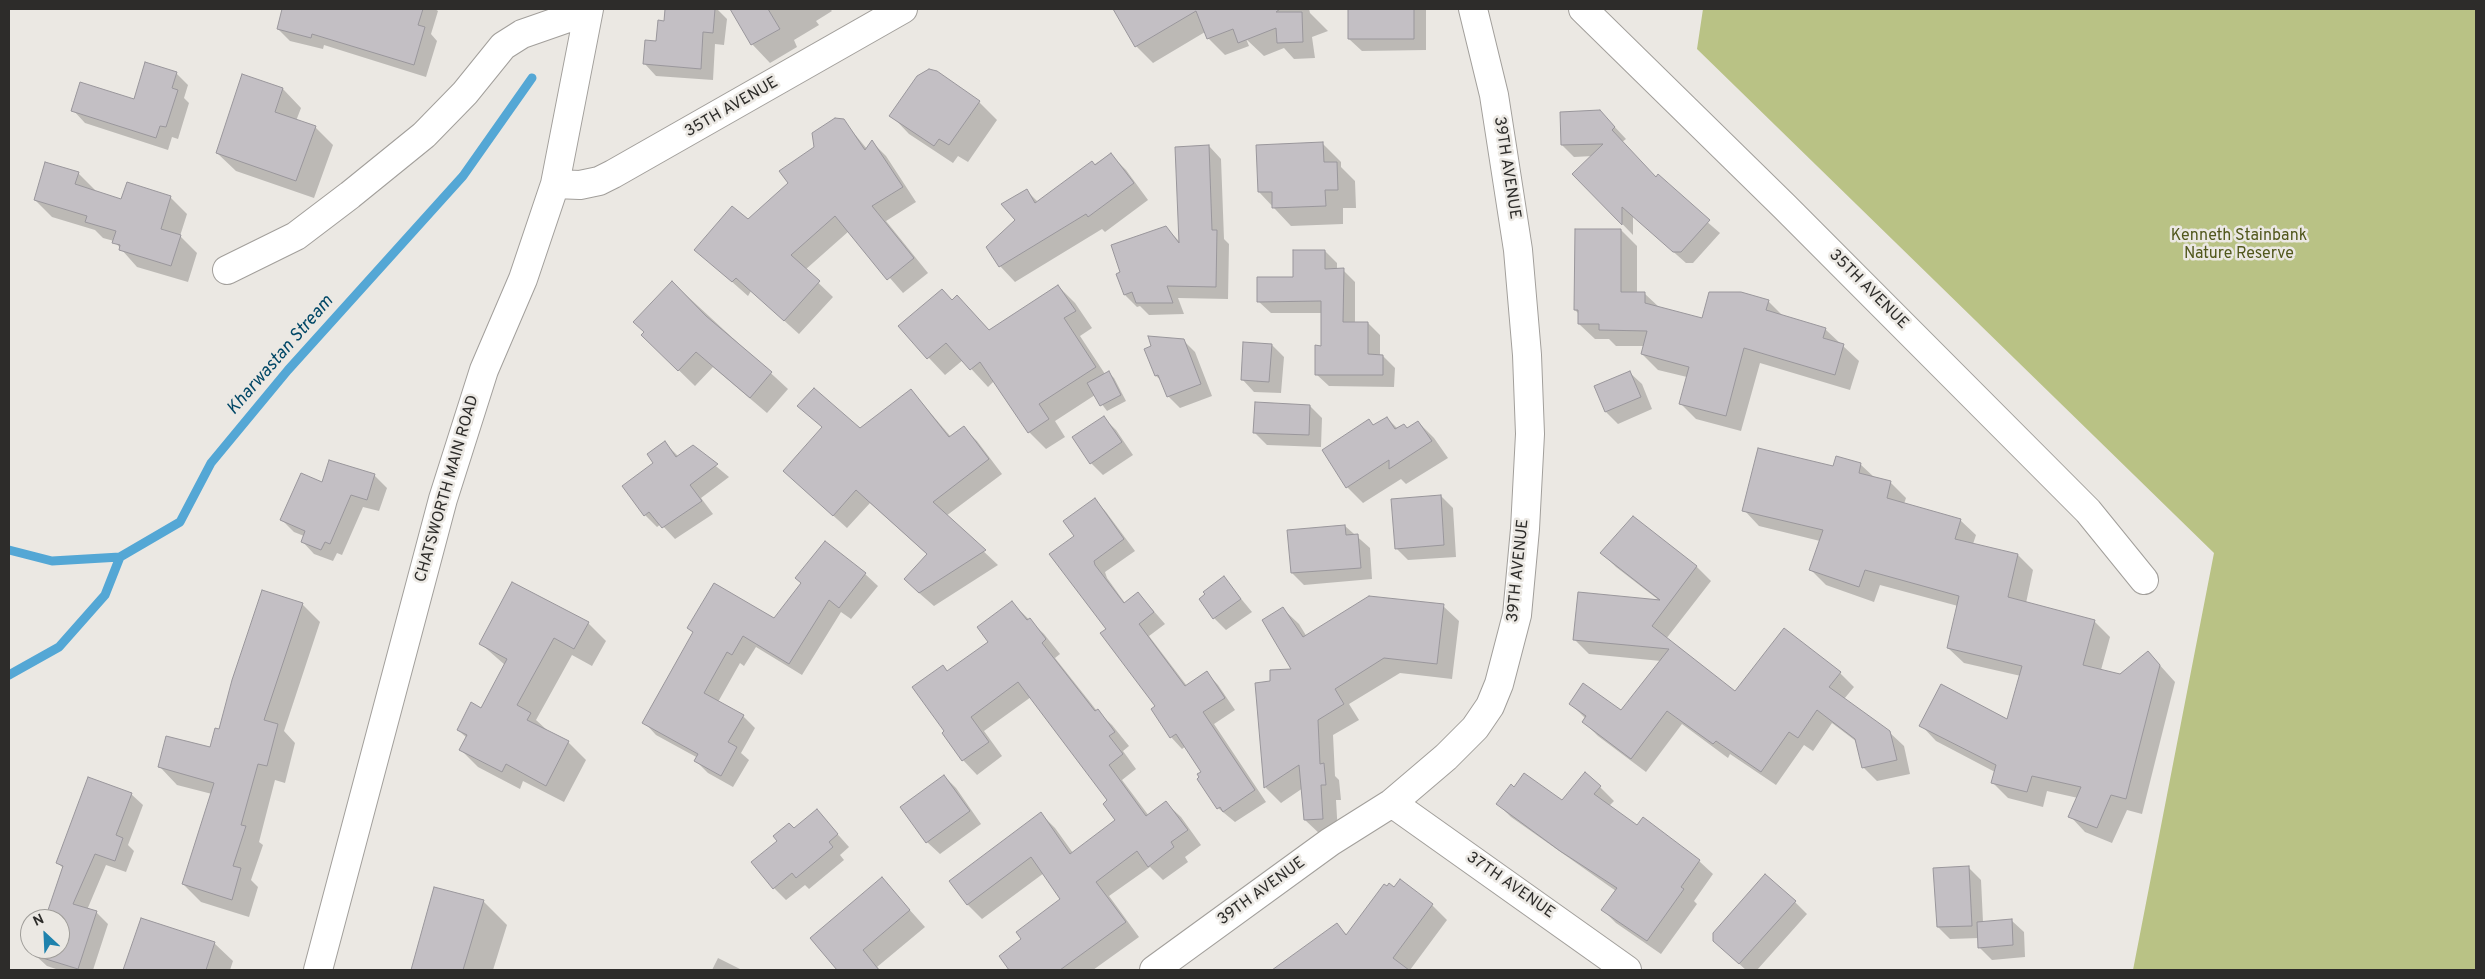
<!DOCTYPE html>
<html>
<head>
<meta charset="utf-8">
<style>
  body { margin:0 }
  #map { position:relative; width:2485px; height:979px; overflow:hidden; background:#ebe8e3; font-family:Overpass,sans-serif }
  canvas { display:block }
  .frame { position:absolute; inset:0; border:10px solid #2d2c2a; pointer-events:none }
  .north { position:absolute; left:20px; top:909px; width:50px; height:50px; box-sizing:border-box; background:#ebe8e3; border:1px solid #9f9d99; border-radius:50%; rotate:335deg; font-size:14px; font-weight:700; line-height:20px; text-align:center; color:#2d2c2a }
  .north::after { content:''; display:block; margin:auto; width:18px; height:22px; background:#1e82ad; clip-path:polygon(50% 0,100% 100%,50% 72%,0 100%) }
</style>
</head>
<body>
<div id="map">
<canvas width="2485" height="979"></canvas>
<div class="frame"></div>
<div class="north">N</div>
</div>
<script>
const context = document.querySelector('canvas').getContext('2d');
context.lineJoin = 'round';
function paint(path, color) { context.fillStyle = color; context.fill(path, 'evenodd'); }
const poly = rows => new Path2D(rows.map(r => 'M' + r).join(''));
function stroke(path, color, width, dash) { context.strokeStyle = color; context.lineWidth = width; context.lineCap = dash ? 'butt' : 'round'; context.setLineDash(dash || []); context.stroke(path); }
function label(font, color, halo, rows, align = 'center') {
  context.font = font + ' Overpass,sans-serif'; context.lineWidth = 5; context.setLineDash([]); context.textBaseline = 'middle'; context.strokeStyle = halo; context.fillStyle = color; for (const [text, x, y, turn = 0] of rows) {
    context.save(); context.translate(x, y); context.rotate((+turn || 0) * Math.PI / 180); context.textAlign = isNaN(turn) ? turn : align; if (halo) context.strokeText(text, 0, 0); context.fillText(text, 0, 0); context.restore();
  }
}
paint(poly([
  [1703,9,2476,9,2476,970,2133,970,2214,553,1697,49]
]), '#b9c285');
paint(poly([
  [283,9,316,9,346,16,348,9,435,9,438,11,431,34,437,41,426,77,324,45,323,49,290,41,278,29],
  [666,9,717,9,727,19,724,45,715,44,713,80,656,76,644,63,657,43,665,22],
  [731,9,757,11,756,9,830,9,832,11,816,21,819,25,794,40,797,47,770,63,752,44],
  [1127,9,1234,9,1249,46,1225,55,1208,38,1205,32,1153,63,1136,46,1117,14],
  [1244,9,1273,9,1277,18,1277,9,1309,9,1310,13,1328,31,1312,37,1315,58,1294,59,1284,48,1264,56,1246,39],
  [1349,9,1426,9,1426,50,1362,51,1349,39],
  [929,71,979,102,997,120,968,162,958,156,953,163,909,134,891,115,922,73],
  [176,73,188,85,184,98,189,103,178,139,172,137,168,150,85,123,73,110,134,101],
  [242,75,283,89,301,108,296,121,315,127,333,145,314,198,236,171,217,153],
  [843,120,867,149,872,142,886,156,916,202,886,221,928,273,903,293,849,231,805,270,833,297,799,334,751,291,748,296,696,250,748,221,790,183,815,147],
  [1612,124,1626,139,1622,142,1656,178,1720,233,1693,263,1686,263,1633,216,1633,235,1574,174,1593,156,1574,157,1562,145],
  [1323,144,1341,162,1341,167,1355,181,1356,208,1343,208,1343,224,1291,226,1259,192],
  [1209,146,1221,159,1224,239,1229,244,1228,299,1178,298,1184,314,1149,315,1140,306,1137,307,1125,295,1166,228,1180,242],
  [1110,154,1126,170,1148,200,1105,232,1102,229,1015,282,1000,266,1027,191,1038,202],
  [78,173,95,190,95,192,122,200,170,197,187,214,180,236,197,253,188,282,137,267,114,241,103,238,95,230,52,217,35,200],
  [1621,230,1637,246,1637,294,1645,294,1660,308,1703,319,1768,301,1784,317,1825,329,1859,361,1850,390,1760,363,1741,431,1696,419,1680,403,1687,377,1658,370,1642,354,1644,346,1616,346,1609,339,1595,339,1579,324,1579,314,1575,310],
  [1325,251,1337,263,1337,270,1343,270,1355,282,1355,323,1368,323,1380,335,1380,356,1383,356,1395,368,1394,387,1329,386,1316,374,1322,347,1322,313,1271,313,1258,301,1294,278],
  [673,283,788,389,767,413,713,367,695,386,659,351],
  [1058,286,1075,303,1092,328,1080,336,1105,374,1108,372,1114,378,1126,401,1107,411,1095,395,1055,421,1065,437,1046,449,1029,432,994,381,988,387,963,360,945,375,899,326,952,301,957,296,990,331],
  [1183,340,1195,352,1212,396,1180,408,1168,396,1163,382,1156,376,1146,349],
  [1272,345,1284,357,1281,393,1254,392,1242,379],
  [1629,372,1642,384,1652,409,1618,424,1606,412],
  [911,390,951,437,964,428,977,441,1002,474,946,516,998,565,934,606,919,593,928,555,870,503,847,528,798,484,823,428,799,406,860,429],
  [1310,406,1322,418,1321,447,1267,445,1255,433],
  [1104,418,1116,430,1133,455,1103,475,1091,463],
  [1387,418,1398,429,1408,429,1418,422,1434,438,1448,458,1406,484,1401,479,1363,503,1347,487,1369,421,1374,426],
  [665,443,679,457,693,447,729,477,701,498,713,514,675,539,661,524,657,527,645,515,655,463],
  [1860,464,1875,478,1890,482,1906,498,1904,504,1960,520,1976,535,1973,544,2018,555,2033,570,2026,603,2094,621,2110,637,2101,670,2120,675,2148,652,2175,682,2142,814,2127,810,2112,843,2085,832,2070,816,2078,798,2047,791,2043,807,2008,798,1992,782,1995,772,1936,741,1921,725,2008,721,2021,676,1964,663,1948,648,1958,606,1880,585,1874,602,1826,585,1810,569,1820,541,1759,526,1744,510,1834,467],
  [374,475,387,488,379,511,363,507,342,555,337,553,333,561,314,554,302,541,304,536,294,532,282,520,323,484],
  [1441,496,1453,508,1456,557,1408,560,1396,548],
  [1095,500,1106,512,1135,551,1105,572,1107,578,1125,603,1138,593,1165,624,1149,636,1187,686,1207,673,1218,685,1235,710,1214,724,1266,802,1235,822,1218,808,1202,772,1186,746,1182,749,1171,737,1157,706,1107,629,1076,536],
  [1633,518,1697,567,1711,581,1666,639,1736,693,1840,673,1854,687,1844,699,1889,732,1904,746,1910,774,1877,781,1863,767,1857,742,1832,723,1813,751,1804,745,1776,785,1730,754,1728,758,1682,724,1646,772,1598,736,1584,722,1586,719,1570,703,1621,712,1661,661,1589,654,1575,640,1660,601,1616,567,1602,553],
  [1345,526,1370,548,1372,579,1304,585,1292,573],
  [865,574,878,586,851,619,841,612,802,675,756,647,744,666,740,663,718,702,743,716,755,728,741,753,749,760,733,787,708,773,696,761,698,758,656,735,644,722,694,633,688,628,775,619],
  [1224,578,1252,612,1226,630,1214,618],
  [1012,603,1044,634,1060,654,1055,658,1097,711,1112,725,1129,746,1123,751,1136,769,1122,780,1149,816,1166,803,1181,817,1201,845,1185,857,1188,862,1163,880,1150,867,1109,896,1139,937,1093,970,1011,970,1000,956,1023,939,1062,899,1044,873,982,919,968,905,951,881,1041,814,1055,828,1073,853,1117,821,1109,800,1031,697,984,731,1002,756,977,775,963,760,945,732,948,672,990,642],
  [302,604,320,622,284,731,295,743,285,783,275,780,259,842,263,845,251,880,258,887,249,917,201,902,183,884,212,794,177,785,160,767,211,749],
  [1443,606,1459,621,1452,679,1400,673,1349,704,1359,720,1333,735,1335,776,1339,780,1341,800,1336,800,1338,834,1321,835,1305,820,1303,788,1281,803,1266,788,1257,684,1272,682,1293,670,1283,609,1299,624,1307,637],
  [588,623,606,641,592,666,572,655,536,720,548,731,568,742,586,760,564,802,523,781,520,789,478,767,461,750,467,738,458,730,481,709,505,665,481,644],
  [944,776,956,788,981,824,940,854,927,842,901,807],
  [1600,787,1614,801,1609,806,1638,827,1699,861,1713,874,1694,901,1697,904,1661,954,1616,923,1603,910,1616,891,1511,817,1498,804,1562,802],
  [131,794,143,805,128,845,134,851,126,872,106,865,87,910,97,913,108,924,93,970,59,970,47,966,35,955,37,949,60,949,60,919,47,919,63,868,57,862],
  [817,811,849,847,840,855,844,860,809,889,805,885,786,900,774,888,794,830],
  [1969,868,1981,880,1983,922,2011,920,2024,932,2025,957,1992,960,1979,947,1979,938,1950,939,1938,927],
  [882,879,925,927,877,967,880,970,838,970,811,939],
  [435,888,483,901,507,925,493,970,412,970],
  [1795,902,1807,914,1757,970,1746,970,1727,953],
  [1432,905,1447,920,1410,970,1274,970,1337,925,1347,935],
  [142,919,214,943,233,961,230,970,124,970],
  [718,958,742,970,712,970]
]), '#0003');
stroke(poly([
  [9,550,52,561,120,557,180,522,211,463,288,370,463,176,532,78],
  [9,675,59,647,105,595,120,557]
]), '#54a7d5', 9);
const building = poly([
  [282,9,423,9,418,25,425,27,414,65,312,34,311,38,277,29,282,9],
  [665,9,715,9,713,33,703,32,701,69,643,64,645,40,656,41,658,20,664,21,665,9],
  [730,9,768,9,780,29,751,45,730,9],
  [1113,9,1280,9,1276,12,1302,12,1303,42,1277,43,1276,28,1238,43,1233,29,1207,39,1196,11,1135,47,1113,9],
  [1348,9,1414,9,1414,39,1348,39,1348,9],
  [145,62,177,72,172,88,178,90,166,127,160,126,156,138,71,111,80,82,134,99,145,62],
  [929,69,937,71,980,101,949,145,939,139,934,146,889,116,917,76,929,69],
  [242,74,283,88,275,112,316,126,296,181,216,153,242,74],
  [1600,110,1615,127,1612,130,1656,177,1658,174,1710,220,1681,252,1673,252,1622,207,1622,225,1572,174,1603,144,1561,145,1560,112,1600,110],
  [835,118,844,119,865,150,872,140,903,187,872,206,914,258,887,280,835,216,791,255,820,281,784,321,736,278,732,282,694,250,732,206,748,219,788,183,779,171,814,147,812,133,835,118],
  [1323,142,1324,162,1337,162,1338,190,1325,190,1326,206,1272,208,1272,192,1258,192,1256,145,1323,142],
  [1209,145,1212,230,1217,230,1216,287,1167,286,1173,303,1136,303,1132,292,1124,295,1116,274,1120,272,1111,245,1166,226,1179,243,1175,147,1209,145],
  [1111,153,1134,183,1088,217,1086,214,999,267,986,247,1015,220,1001,204,1027,189,1035,203,1092,161,1095,165,1111,153],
  [45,162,79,172,75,184,121,199,127,182,171,196,161,229,181,235,171,266,119,250,120,245,112,243,116,231,85,222,87,216,34,200,45,162],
  [1575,229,1621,229,1621,292,1645,292,1645,303,1702,318,1709,292,1741,292,1769,300,1766,310,1826,328,1823,338,1844,344,1835,375,1744,348,1726,416,1679,404,1689,367,1641,354,1647,331,1599,330,1599,324,1578,324,1578,310,1574,310,1575,229],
  [1293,250,1325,250,1325,269,1344,268,1343,322,1368,322,1368,354,1383,355,1383,375,1315,375,1315,345,1321,346,1321,301,1257,302,1257,277,1293,277,1293,250],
  [672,281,706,316,772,372,750,398,696,352,678,371,641,335,644,332,633,322,672,281],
  [1058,285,1076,311,1064,318,1096,367,1039,404,1049,419,1028,433,980,362,970,370,946,343,927,359,898,326,942,289,952,300,957,295,989,330,1058,285],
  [1148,336,1184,339,1201,384,1167,397,1158,375,1155,376,1144,349,1151,346,1148,336],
  [1243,342,1272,344,1269,382,1241,380,1243,342],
  [1109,371,1121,395,1100,406,1087,383,1109,371],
  [1630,371,1641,397,1605,412,1594,386,1630,371],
  [814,388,860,428,911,389,949,437,964,426,989,459,933,502,986,550,919,593,904,579,927,554,856,490,833,516,783,471,822,427,797,406,814,388],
  [1255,402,1310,405,1309,435,1253,433,1255,402],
  [1104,416,1122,442,1090,464,1072,437,1104,416],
  [1387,417,1395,429,1404,424,1407,428,1418,421,1432,441,1389,469,1389,460,1346,488,1322,450,1369,419,1373,425,1387,417],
  [665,441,676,457,693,445,718,464,690,485,702,501,662,528,649,512,644,516,622,486,653,463,647,454,665,441],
  [1758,448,1833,466,1836,456,1861,463,1859,473,1891,481,1887,498,1961,519,1955,539,2018,554,2008,597,2095,620,2083,665,2120,674,2148,651,2160,665,2126,799,2111,795,2097,828,2068,817,2081,787,2032,776,2027,792,1991,783,1996,765,1919,726,1941,684,2007,719,2022,666,1947,648,1959,596,1865,570,1859,587,1809,570,1823,530,1742,511,1758,448],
  [329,460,375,474,367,500,351,495,330,544,325,542,321,550,301,542,305,531,280,520,301,473,322,482,329,460],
  [1441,495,1444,545,1395,549,1391,499,1441,495],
  [1095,498,1124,539,1094,561,1095,565,1124,603,1138,592,1154,612,1139,624,1185,686,1207,671,1225,698,1203,712,1255,790,1223,812,1220,807,1217,809,1197,779,1199,777,1197,774,1201,772,1176,734,1170,738,1151,709,1155,706,1100,633,1106,629,1049,554,1074,536,1063,521,1095,498],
  [1633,516,1697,566,1652,626,1735,691,1784,628,1841,672,1829,687,1890,731,1897,760,1862,768,1855,739,1817,710,1798,738,1789,732,1761,772,1716,741,1713,744,1667,711,1631,759,1582,722,1586,716,1569,704,1583,683,1621,710,1669,649,1573,640,1578,592,1660,600,1600,553,1633,516],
  [1345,525,1346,535,1358,534,1361,568,1291,573,1287,530,1345,525],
  [825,541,866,573,839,608,829,600,789,664,743,636,732,655,727,652,704,693,744,715,728,742,737,747,721,776,694,761,698,754,642,723,693,632,687,628,714,583,774,618,801,583,795,578,825,541],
  [1224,576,1241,599,1213,619,1199,599,1205,594,1203,592,1224,576],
  [512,582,589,622,574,649,554,638,517,705,531,713,527,720,569,741,546,786,506,764,502,772,459,750,467,735,457,730,471,702,481,708,507,659,479,644,512,582],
  [262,590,303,603,264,720,278,724,267,766,258,764,241,825,246,826,233,866,241,868,232,900,182,884,214,783,158,767,166,736,210,747,215,728,219,729,232,680,262,590],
  [1369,596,1444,604,1437,664,1384,658,1335,689,1344,704,1318,720,1320,764,1324,763,1326,785,1321,785,1323,819,1304,820,1299,765,1264,788,1255,683,1270,681,1270,670,1291,669,1262,620,1283,607,1303,637,1369,596],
  [1012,601,1027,620,1030,618,1046,639,1042,643,1095,711,1098,709,1115,732,1109,736,1123,754,1109,765,1146,816,1166,801,1188,830,1171,842,1174,847,1148,867,1137,851,1096,882,1126,922,1060,970,1009,970,999,956,1021,939,1016,932,1060,899,1031,857,967,905,949,881,1041,812,1070,854,1115,820,1103,804,1107,800,1018,682,971,717,989,742,962,761,942,733,944,731,912,687,943,665,947,671,988,642,977,627,1012,601],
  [1585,772,1601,786,1594,794,1637,825,1643,817,1700,860,1681,887,1684,889,1647,941,1601,910,1617,888,1560,851,1496,804,1511,784,1514,787,1524,773,1562,800,1585,772],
  [944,775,970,811,926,843,900,807,944,775],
  [88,777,132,793,116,835,123,838,115,861,95,854,73,904,97,911,78,969,33,955,35,949,60,949,60,919,45,919,63,866,56,863,88,777],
  [817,809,838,834,829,842,833,847,796,878,792,873,773,889,751,862,777,841,773,836,789,823,794,828,817,809],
  [1969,866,1972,926,1937,927,1933,868,1969,866],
  [1765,874,1796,901,1739,964,1713,941,1713,933,1765,874],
  [882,877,910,910,863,950,879,970,837,970,810,938,882,877],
  [1400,879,1433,904,1393,958,1409,970,1272,970,1337,923,1346,935,1384,884,1387,886,1389,883,1394,887,1400,879],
  [434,887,484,900,463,970,411,970,434,887],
  [141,918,215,942,206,970,123,970,141,918],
  [2012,919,2013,945,1978,948,1977,922,2012,919]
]);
paint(building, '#c3bfc4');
stroke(building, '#99969b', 1);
const minor = poly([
  [1583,9,1785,207,2088,511,2144,580],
  [555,184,580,185,599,181,613,174,903,9],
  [227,270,296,236,350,195,424,135,465,93,503,46,522,34,588,11],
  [1392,803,1627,970],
  [318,970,443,499,484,370,523,279,555,184,589,9],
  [1154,970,1330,842,1392,803,1446,757,1475,728,1490,706,1499,684,1517,615,1525,529,1530,434,1527,355,1518,250,1494,95,1473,9]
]);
stroke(minor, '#a29f9b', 30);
stroke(minor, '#fff', 28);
label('16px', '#2d2c2a', '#ebe8e3', [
  ["35TH AVENUE",732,108,-30],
  ["39TH AVENUE",1506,168,81],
  ["35TH AVENUE",1868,290,45],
  ["CHATSWORTH MAIN ROAD",448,489,-74],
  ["39TH AVENUE",1519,571,-84],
  ["37TH AVENUE",1510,886,35],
  ["39TH AVENUE",1262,892,-36]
]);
label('16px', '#51571c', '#ebe8e3', [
  ["Kenneth Stainbank",2239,237],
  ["Nature Reserve",2239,255]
]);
label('italic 18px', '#004766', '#ebe8e3', [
  ["Kharwastan Stream",281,356,-49]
]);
</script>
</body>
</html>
